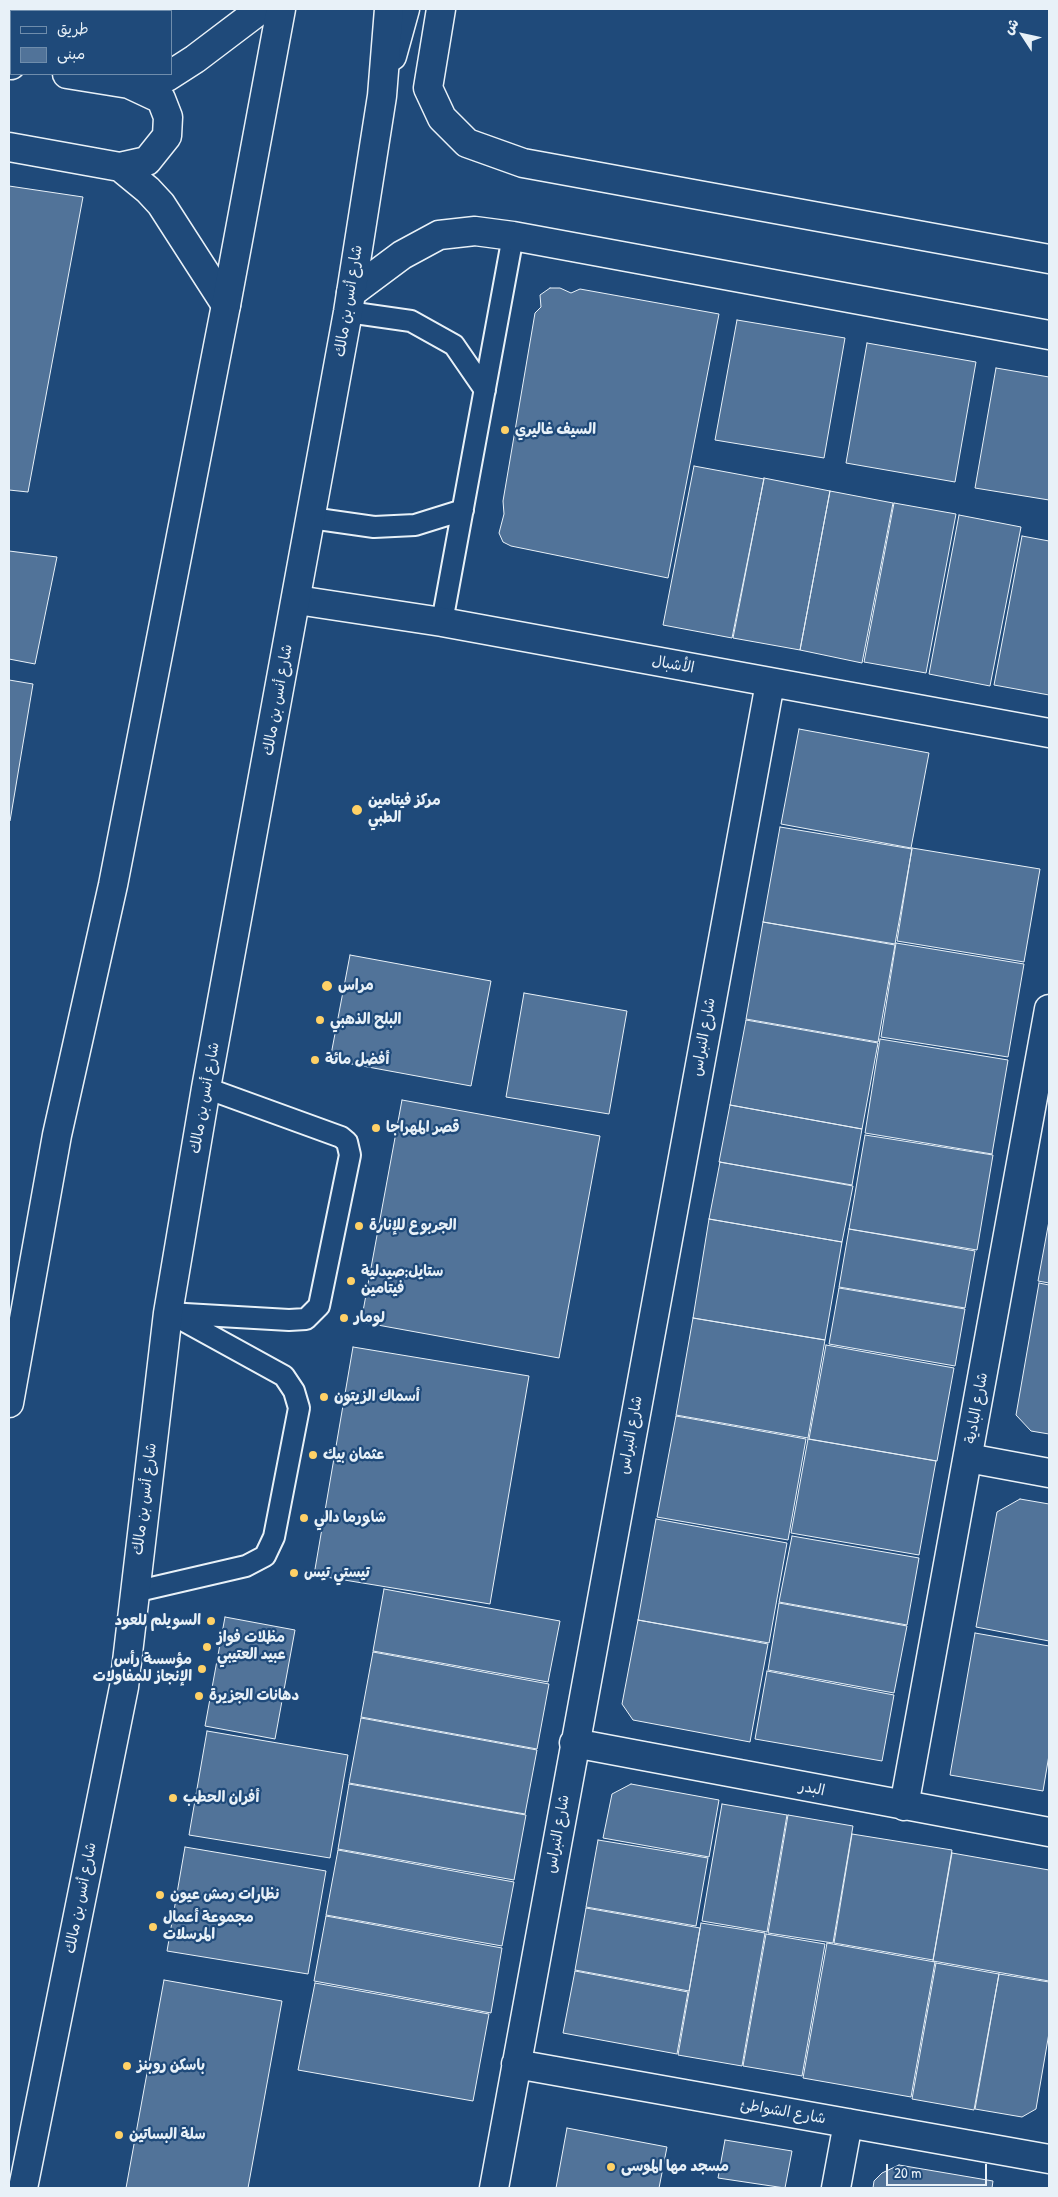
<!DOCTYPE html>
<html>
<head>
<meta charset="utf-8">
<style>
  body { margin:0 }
  #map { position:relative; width:1058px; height:2197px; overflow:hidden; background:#1f4a7a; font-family:"Patrick Hand","Playpen Sans Arabic",sans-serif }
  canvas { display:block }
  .frame { position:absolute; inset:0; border:10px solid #e8f1f8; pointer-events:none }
  .legend { position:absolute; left:10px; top:10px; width:162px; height:65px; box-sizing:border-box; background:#1f4a7a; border:1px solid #6f8dac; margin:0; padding:6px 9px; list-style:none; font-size:15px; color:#e8f1f8 }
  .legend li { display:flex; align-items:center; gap:10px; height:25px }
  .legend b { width:25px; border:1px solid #6f8dac }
  .north { position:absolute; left:998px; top:10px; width:50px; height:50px; -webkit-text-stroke:4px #1f4a7a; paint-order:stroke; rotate:305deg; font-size:14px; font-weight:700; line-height:20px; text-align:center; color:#e8f1f8 }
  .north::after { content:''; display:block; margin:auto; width:18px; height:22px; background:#e8f1f8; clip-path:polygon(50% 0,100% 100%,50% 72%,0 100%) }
  .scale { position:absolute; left:886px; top:2164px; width:101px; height:22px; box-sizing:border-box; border:2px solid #e8f1f8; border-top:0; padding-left:6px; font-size:15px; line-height:18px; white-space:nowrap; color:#e8f1f8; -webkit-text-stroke:4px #1f4a7a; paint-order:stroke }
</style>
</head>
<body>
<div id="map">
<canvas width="1058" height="2197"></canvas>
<div class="frame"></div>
<ul class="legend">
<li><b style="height:6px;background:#1f4a7a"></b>طريق</li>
<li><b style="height:14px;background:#517399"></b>مبنى</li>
</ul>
<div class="north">ش</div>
<div class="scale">20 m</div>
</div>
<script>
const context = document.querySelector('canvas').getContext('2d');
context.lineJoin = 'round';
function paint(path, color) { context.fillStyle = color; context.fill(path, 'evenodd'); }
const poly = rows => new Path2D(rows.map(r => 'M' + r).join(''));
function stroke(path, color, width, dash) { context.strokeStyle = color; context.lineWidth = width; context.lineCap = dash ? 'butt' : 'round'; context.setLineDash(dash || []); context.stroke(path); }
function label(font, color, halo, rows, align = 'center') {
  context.font = font + ' "Patrick Hand","Playpen Sans Arabic",sans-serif'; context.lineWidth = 4.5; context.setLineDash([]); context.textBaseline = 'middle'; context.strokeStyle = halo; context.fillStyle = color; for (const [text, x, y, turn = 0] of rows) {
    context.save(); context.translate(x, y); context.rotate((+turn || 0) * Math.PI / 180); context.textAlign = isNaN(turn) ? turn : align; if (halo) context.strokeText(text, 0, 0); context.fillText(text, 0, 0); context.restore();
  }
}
const building = poly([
  [9,186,83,197,28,492,9,490,9,186],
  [550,288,560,288,571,293,580,289,719,314,668,578,511,546,503,542,499,533,504,514,503,501,535,313,541,307,540,295,550,288],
  [737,320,845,338,824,458,715,440,737,320],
  [867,343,976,362,955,482,846,463,867,343],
  [996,368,1049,377,1049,500,975,488,996,368],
  [694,466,764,479,732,638,663,625,694,466],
  [764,478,830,491,800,650,733,638,764,478],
  [830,491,893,503,862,663,800,650,830,491],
  [894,503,956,514,926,673,864,662,894,503],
  [959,515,1021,527,990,686,929,674,959,515],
  [1022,536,1049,541,1049,695,994,685,1022,536],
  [9,551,57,557,35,664,9,659,9,551],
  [9,680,33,684,10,821,9,820,9,680],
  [799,729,929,753,911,848,781,824,799,729],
  [780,827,912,849,895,944,763,922,780,827],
  [912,848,1040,869,1024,962,897,941,912,848],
  [763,922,895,945,878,1042,746,1019,763,922],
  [896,943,1024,964,1008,1057,881,1037,896,943],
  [350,955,491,981,471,1086,330,1060,350,955],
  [524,993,627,1011,609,1114,506,1097,524,993],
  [746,1020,878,1043,862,1129,730,1105,746,1020],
  [880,1039,1008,1060,992,1154,865,1133,880,1039],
  [402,1100,600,1136,559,1358,361,1322,402,1100],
  [730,1105,862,1129,852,1185,719,1162,730,1105],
  [865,1135,993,1155,977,1250,849,1229,865,1135],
  [720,1162,853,1186,842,1242,709,1219,720,1162],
  [709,1219,842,1242,825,1340,693,1318,709,1219],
  [1049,1221,1049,1283,1038,1281,1049,1221],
  [849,1229,975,1251,965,1308,839,1287,849,1229],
  [1039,1283,1049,1285,1049,1434,1031,1431,1016,1415,1039,1283],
  [839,1288,965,1309,955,1366,829,1344,839,1288],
  [693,1318,825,1340,808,1438,676,1415,693,1318],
  [826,1345,954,1368,937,1461,809,1439,826,1345],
  [353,1347,529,1376,490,1604,314,1575,353,1347],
  [676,1416,806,1439,788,1540,657,1517,676,1416],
  [808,1439,936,1461,919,1555,791,1533,808,1439],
  [1020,1499,1049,1504,1049,1641,976,1627,997,1512,1020,1499],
  [656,1519,787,1543,769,1643,638,1620,656,1519],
  [792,1536,919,1558,907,1625,779,1602,792,1536],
  [384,1589,560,1621,548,1682,373,1651,384,1589],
  [779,1603,907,1626,894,1693,768,1670,779,1603],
  [225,1617,295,1630,275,1739,205,1726,225,1617],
  [638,1620,768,1644,750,1742,633,1720,622,1704,638,1620],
  [975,1633,1049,1646,1049,1755,1043,1791,950,1775,975,1633],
  [373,1652,549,1684,537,1749,361,1717,373,1652],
  [767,1671,894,1695,882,1761,755,1739,767,1671],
  [361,1718,537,1750,525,1814,349,1783,361,1718],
  [207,1731,348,1755,330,1858,189,1835,207,1731],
  [349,1784,526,1815,514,1880,338,1849,349,1784],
  [631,1784,719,1800,709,1857,603,1838,612,1794,631,1784],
  [722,1804,787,1815,767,1932,702,1921,722,1804],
  [788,1815,853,1826,833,1943,768,1933,788,1815],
  [852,1834,952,1850,933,1960,834,1943,852,1834],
  [598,1840,708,1858,696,1926,586,1907,598,1840],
  [185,1847,326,1871,308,1974,167,1951,185,1847],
  [338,1850,514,1882,502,1946,326,1915,338,1850],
  [952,1853,1049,1870,1049,1981,933,1961,952,1853],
  [586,1908,700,1928,689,1991,575,1970,586,1908],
  [326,1916,502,1948,491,2013,314,1981,326,1916],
  [701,1923,765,1933,742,2066,678,2055,701,1923],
  [766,1934,825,1944,802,2076,743,2066,766,1934],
  [827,1943,935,1962,911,2097,803,2078,827,1943],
  [936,1963,999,1974,974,2110,912,2099,936,1963],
  [575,1971,688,1992,677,2054,563,2033,575,1971],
  [999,1974,1049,1982,1049,2033,1036,2109,1022,2117,975,2109,999,1974],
  [164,1980,282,2001,248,2188,126,2188,164,1980],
  [315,1983,489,2014,473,2101,298,2070,315,1983],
  [567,2128,667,2147,659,2188,556,2188,567,2128],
  [725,2140,792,2151,785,2188,718,2178,725,2140],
  [899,2165,993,2181,992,2188,873,2188,874,2181,882,2173,899,2165]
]);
paint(building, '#517399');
stroke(building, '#e8f1f8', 1);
const lane = poly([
  [348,312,411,321,454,345,485,390],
  [311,518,374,527,415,525,463,510],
  [442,622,513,236],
  [168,1313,289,1320,306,1319,319,1306,350,1155,347,1142,341,1137,206,1088],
  [134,1592,246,1566,265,1556,274,1537,299,1408,294,1391,284,1376,175,1316]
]);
const street = poly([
  [297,600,442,622,1049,733],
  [968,1458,1049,1473],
  [574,1743,1049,1832],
  [904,1806,1049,1009],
  [516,2064,1049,2159],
  [494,2188,770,683],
  [836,2188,848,2123]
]);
const secondary = poly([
  [441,9,428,88,442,118,467,143,523,163,1049,259],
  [392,56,405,9],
  [9,64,11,65],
  [67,74,129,84,167,77,195,59,261,9],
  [9,147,120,167,148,190,161,204,226,305],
  [120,167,147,161,167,136,168,117,161,99,129,84],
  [351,293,402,255,439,235,475,231,513,236,1049,335]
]);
const primary = poly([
  [9,1403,57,1135,113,885,226,305,281,9],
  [23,2188,124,1687,168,1313,206,1088,348,312,382,96,389,9]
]);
stroke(lane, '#e8f1f8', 24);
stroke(street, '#e8f1f8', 31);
stroke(secondary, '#e8f1f8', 31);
stroke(primary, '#e8f1f8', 31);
stroke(lane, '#1f4a7a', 20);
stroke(street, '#1f4a7a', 28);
stroke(secondary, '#1f4a7a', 28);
stroke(primary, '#1f4a7a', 28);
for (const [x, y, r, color] of [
  [505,430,5,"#ffd166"],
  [357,810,6,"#ffd166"],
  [327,986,6,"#ffd166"],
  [320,1020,5,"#ffd166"],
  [315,1060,5,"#ffd166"],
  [376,1128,5,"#ffd166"],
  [359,1226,5,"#ffd166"],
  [351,1281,5,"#ffd166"],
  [344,1318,5,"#ffd166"],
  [324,1397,5,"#ffd166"],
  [313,1455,5,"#ffd166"],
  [304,1518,5,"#ffd166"],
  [294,1573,5,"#ffd166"],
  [211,1621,5,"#ffd166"],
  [207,1647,5,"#ffd166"],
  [202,1669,5,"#ffd166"],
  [199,1696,5,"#ffd166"],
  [173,1798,5,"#ffd166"],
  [160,1895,5,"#ffd166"],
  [153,1927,5,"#ffd166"],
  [127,2066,5,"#ffd166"],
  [119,2135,5,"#ffd166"],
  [611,2167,5,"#ffd166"]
]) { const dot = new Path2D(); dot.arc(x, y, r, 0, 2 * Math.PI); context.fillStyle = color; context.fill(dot); stroke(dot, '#1f4a7a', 2); }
label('15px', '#e8f1f8', '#1f4a7a', [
  ["شارع أنس بن مالك",349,301,-81],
  ["الأشبال",673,665,10],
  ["شارع أنس بن مالك",278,700,-80],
  ["شارع النبراس",704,1037,-80],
  ["شارع أنس بن مالك",205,1098,-80],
  ["شارع البادية",977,1408,-80],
  ["شارع النبراس",631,1435,-80],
  ["شارع أنس بن مالك",145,1499,-83],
  ["البدر",812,1789,11],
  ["شارع النبراس",558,1834,-80],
  ["شارع أنس بن مالك",81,1898,-79],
  ["شارع الشواطئ",783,2112,10]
]);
label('bold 15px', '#e8f1f8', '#1f4a7a', [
  ["السيف غاليري",515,430],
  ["مركز فيتامين",368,801],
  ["الطبي",368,818],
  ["مراس",338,986],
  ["البلح الذهبي",330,1020],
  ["أفضل مائة",325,1060],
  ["قصر المهراجا",386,1128],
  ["الجربوع للإنارة",369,1226],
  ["ستايل;صيدلية",361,1272],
  ["فيتامين",361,1289],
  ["لومار",354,1318],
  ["أسماك الزيتون",334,1397],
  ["عثمان بيك",323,1455],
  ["شاورما دالي",314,1518],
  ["تيستي تيس",304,1573],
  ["السويلم للعود",201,1621,"right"],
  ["مظلات فواز",217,1638],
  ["عبيد العتيبي",217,1655],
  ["مؤسسة رأس",192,1660,"right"],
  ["الإنجاز للمفاولات",192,1677,"right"],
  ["دهانات الجزيرة",209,1696],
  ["أفران الحطب",183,1798],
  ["نظارات رمش عيون",170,1895],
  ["مجموعة أعمال",163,1918],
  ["المرسلات",163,1935],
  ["باسكن روبنز",137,2066],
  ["سلة البساتين",129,2135],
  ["مسجد مها الموسى",621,2167]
], 'left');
</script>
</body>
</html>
